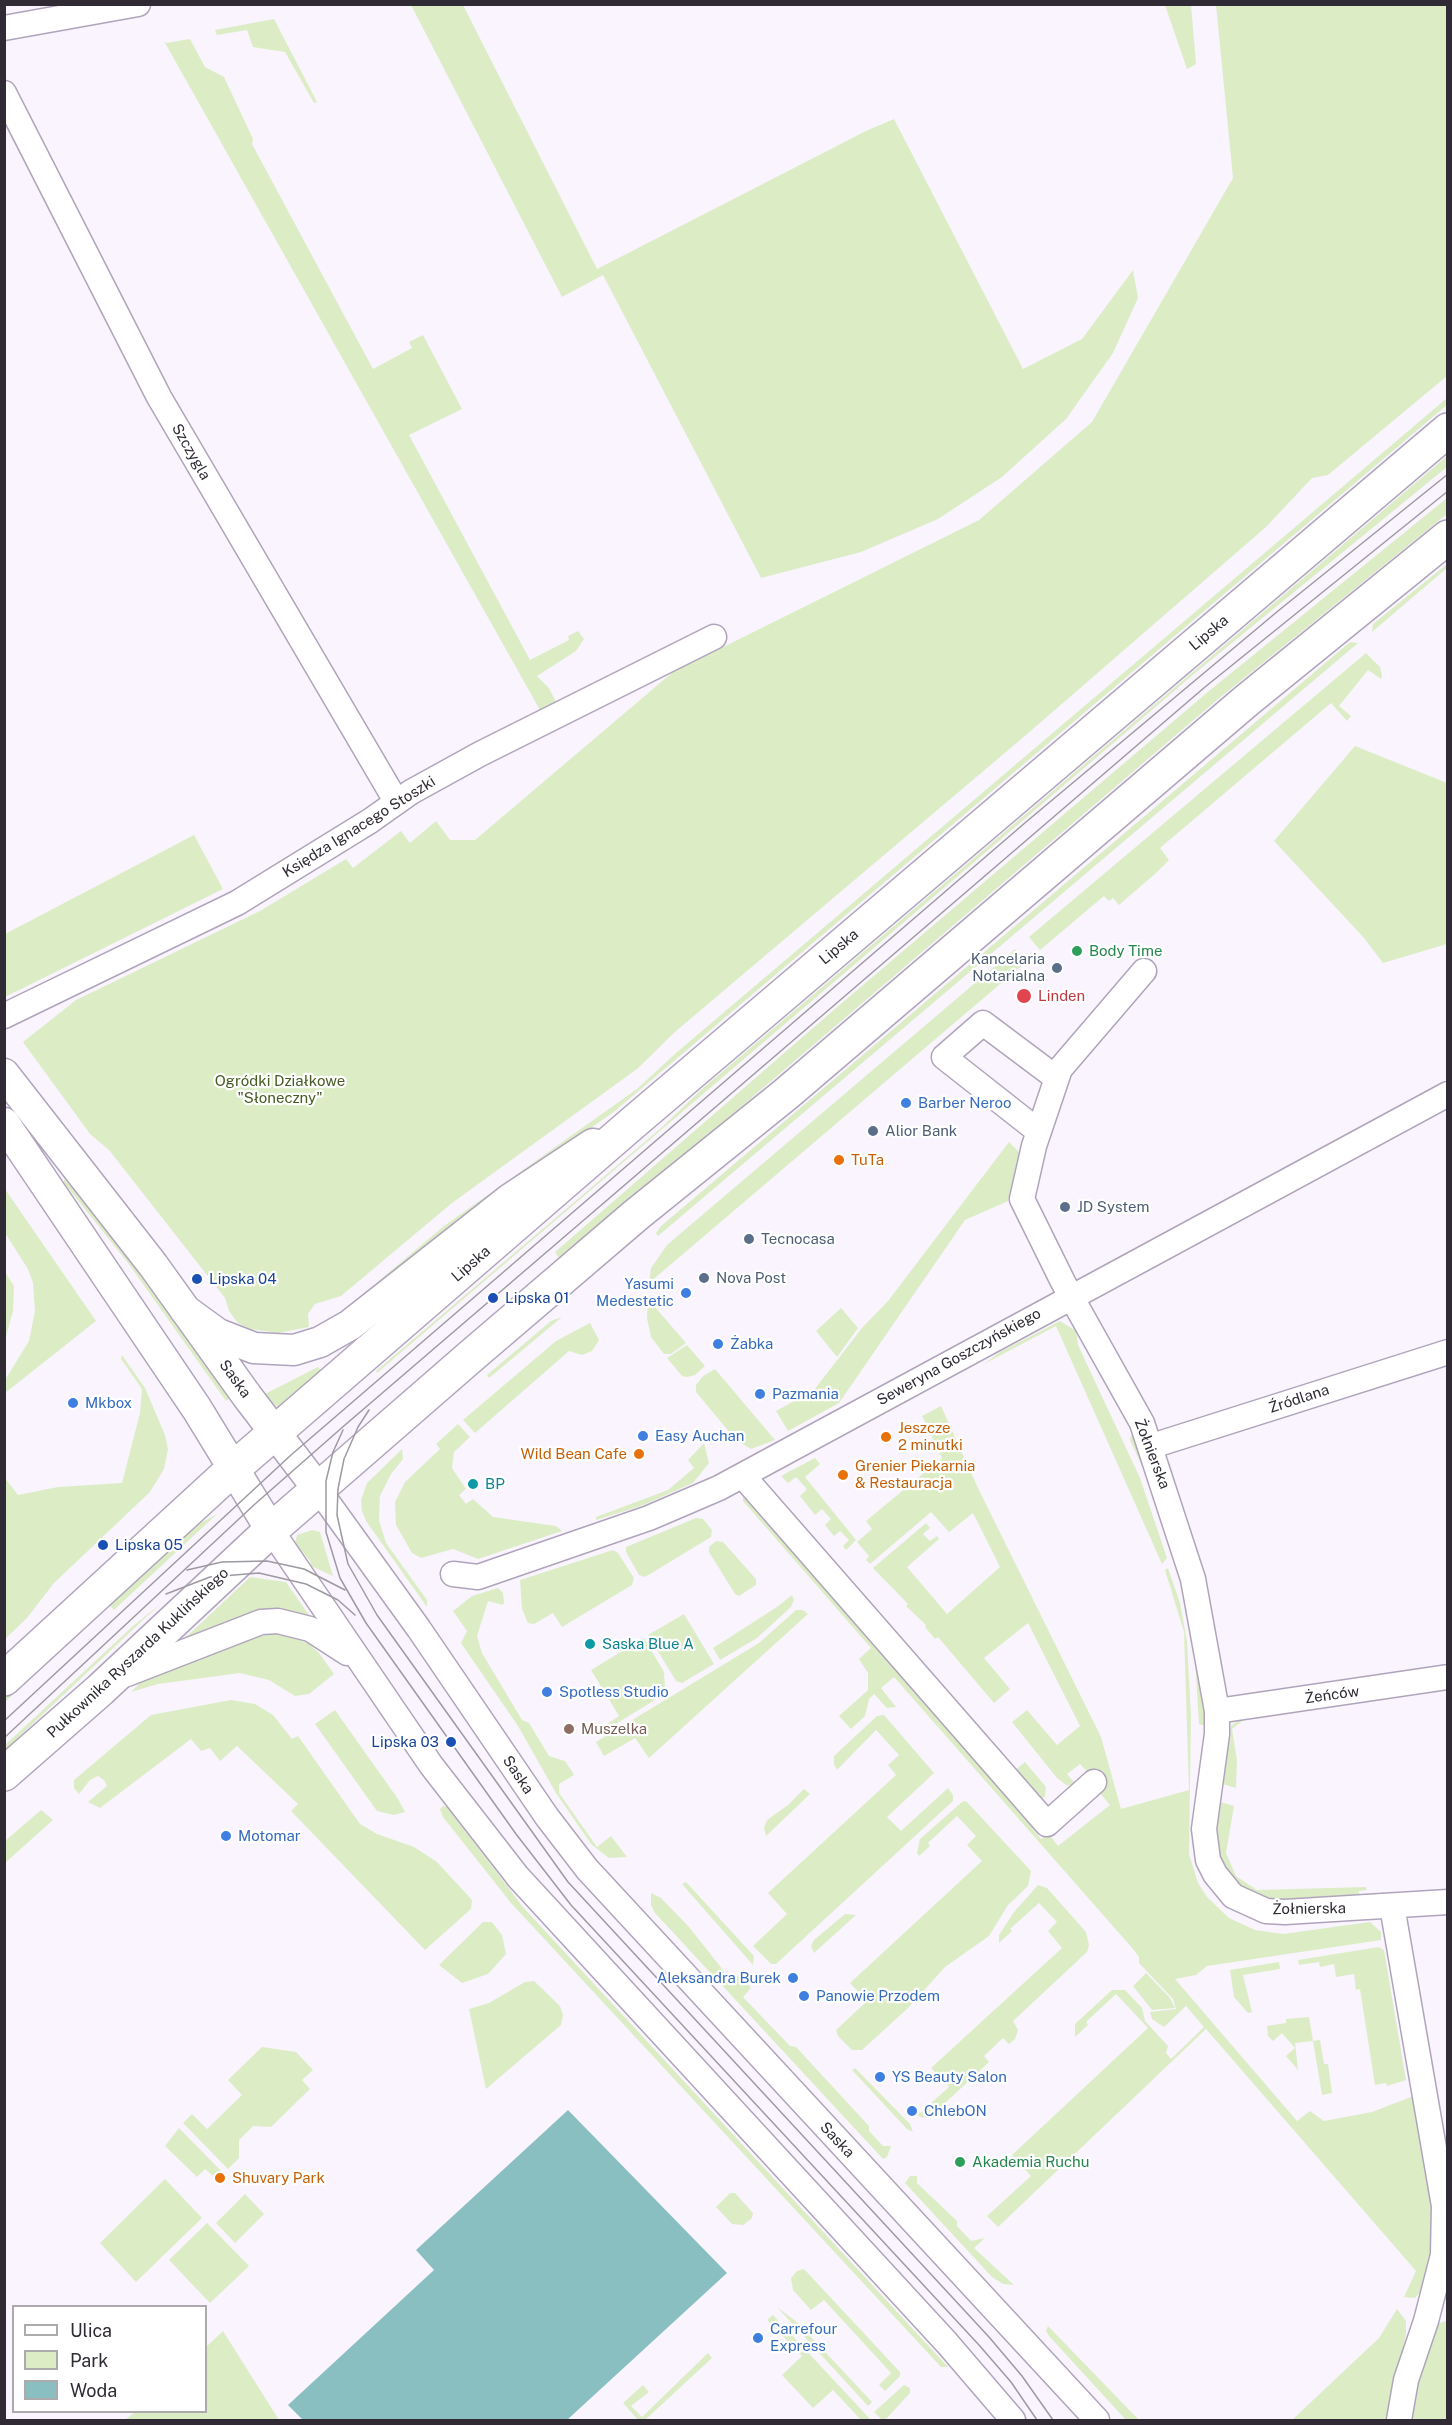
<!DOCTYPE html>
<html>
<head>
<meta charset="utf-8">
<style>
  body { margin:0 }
  #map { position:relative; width:1452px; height:2425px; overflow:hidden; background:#f9f4fe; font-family:"Public Sans",sans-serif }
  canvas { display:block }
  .frame { position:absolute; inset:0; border:6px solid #2f2a33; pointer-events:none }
  .legend { position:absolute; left:12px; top:2305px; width:195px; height:108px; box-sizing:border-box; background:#fff; border:2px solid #acaaad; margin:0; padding:8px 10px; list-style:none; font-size:18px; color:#2f2a33 }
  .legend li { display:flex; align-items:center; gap:12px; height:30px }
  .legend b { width:30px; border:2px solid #acaaad }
</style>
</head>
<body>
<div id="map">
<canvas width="1452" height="2425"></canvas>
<div class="frame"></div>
<ul class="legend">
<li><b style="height:8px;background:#fff"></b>Ulica</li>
<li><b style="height:16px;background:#dcedc6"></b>Park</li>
<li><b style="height:16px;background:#8abfc2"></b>Woda</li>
</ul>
</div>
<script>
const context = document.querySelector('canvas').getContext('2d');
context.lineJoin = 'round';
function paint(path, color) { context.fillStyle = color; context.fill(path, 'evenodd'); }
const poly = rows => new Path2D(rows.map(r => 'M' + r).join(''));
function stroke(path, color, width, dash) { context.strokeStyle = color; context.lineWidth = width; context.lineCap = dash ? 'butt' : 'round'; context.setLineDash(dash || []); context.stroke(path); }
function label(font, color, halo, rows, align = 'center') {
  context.font = font + ' "Public Sans",sans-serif'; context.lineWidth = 4.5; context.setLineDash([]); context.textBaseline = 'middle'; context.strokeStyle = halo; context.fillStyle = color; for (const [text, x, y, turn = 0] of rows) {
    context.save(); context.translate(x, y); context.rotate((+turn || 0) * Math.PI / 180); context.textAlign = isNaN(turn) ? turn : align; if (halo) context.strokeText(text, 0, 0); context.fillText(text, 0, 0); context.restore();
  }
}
paint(poly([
  [411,5,463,5,597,269,866,131,894,119,1023,369,1082,339,1133,270,1138,298,1113,353,1066,419,1002,477,938,519,861,552,761,578,603,275,562,297],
  [1165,5,1191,5,1196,64,1187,69],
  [1216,5,1447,5,1447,376,1328,475,1312,478,1266,527,1026,735,676,1031,637,1069,452,1203,341,1296,315,1304,308,1314,309,1327,278,1333,250,1329,238,1323,229,1311,225,1298,109,1150,90,1134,23,1042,76,1000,260,911,346,859,353,868,401,831,410,843,436,821,450,840,475,840,673,672,979,520,1092,422,1233,178],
  [274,19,317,102,314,103,285,52,253,47,247,30,217,35,215,30],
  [190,39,205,67,224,77,253,139,252,144,373,369,412,348,409,342,423,335,462,409,409,435,530,660,569,640,568,636,578,631,584,639,576,651,537,676,549,688,556,702,540,710,164,41,166,43],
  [1447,398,1447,405,615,1111,447,1230,359,1303,356,1300,444,1226,637,1089,676,1053],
  [1447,456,1447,467,1194,674,377,1373,376,1371,661,1128,702,1089],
  [1447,498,1447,514,1217,700,405,1394,560,1259,555,1252,836,1008,1209,691],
  [1447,564,1447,568,1372,632,1373,624],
  [1350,642,1358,643,658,1236,656,1233,661,1226],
  [1366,653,1380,667,1382,676,1381,679,1368,670,1339,706,1351,716,1347,721,1331,703,1160,848,1169,860,1156,873,1119,905,1113,898,1109,901,1104,896,1040,950,1029,937],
  [1355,746,1447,783,1447,944,1383,963,1364,938,1274,841],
  [194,835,223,889,5,997,5,934],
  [1015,949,1026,962,649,1283,651,1268,667,1245],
  [1009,1142,1019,1152,1008,1201,965,1220,839,1403,788,1431,776,1411,814,1390,862,1328,888,1301],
  [64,1179,96,1213,133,1260,230,1398,226,1401,128,1263,64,1183],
  [5,1189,96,1321,5,1393,5,1380,29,1341,35,1311,33,1283,28,1269,5,1233],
  [5,1272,14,1286,13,1311,5,1340],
  [648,1299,686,1343,671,1354,664,1354,651,1337,647,1318],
  [841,1308,858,1328,837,1357,816,1331],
  [562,1317,489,1378,487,1375,551,1321],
  [1060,1321,1076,1331,1078,1345,1140,1478,1167,1558,1162,1564,1056,1326,984,1364,1000,1352],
  [590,1323,599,1340,592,1351,582,1355,569,1351,475,1433,463,1420,556,1341],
  [687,1345,705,1366,695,1375,687,1377,682,1376,667,1358],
  [122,1355,145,1388,165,1435,168,1449,164,1469,150,1492,54,1583,27,1618,5,1639,5,1478,18,1495,58,1487,122,1483,140,1413,142,1389,121,1359],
  [318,1367,321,1370,278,1408,265,1394],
  [715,1369,775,1440,751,1449,736,1440,696,1392,696,1385,703,1376],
  [941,1406,978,1488,1101,1737,1121,1809,1189,1790,1184,1632,1165,1570,1168,1568,1180,1603,1187,1641,1191,1716,1189,1854,1198,1883,1207,1897,1229,1918,1255,1930,1283,1934,1370,1922,1381,1932,1381,1940,1207,1966,1196,1975,1175,1979,1297,2121,1310,2111,1324,2121,1372,2112,1411,2097,1415,2099,1431,2197,1433,2224,1430,2254,1420,2292,1415,2298,1404,2297,1416,2271,1206,2029,998,2227,987,2216,1031,2176,1012,2155,1148,2028,1116,1994,1086,2022,1088,2025,1075,2037,1075,2024,1112,1990,1125,1990,1142,2008,1145,2021,1168,2046,1166,2053,1171,2059,1204,2027,1186,2006,1164,2027,1152,2019,1150,2012,1176,2009,1173,1999,1139,1963,1139,1957,1133,1949,894,1677,881,1688,896,1707,887,1708,874,1694,869,1699,865,1716,851,1729,839,1716,868,1690,868,1673,859,1659,871,1648,743,1501,743,1496,746,1495,1035,1826,1033,1829,1041,1839,1048,1833,1058,1846,1110,1805,1098,1791,1105,1785,1099,1770,1091,1776,1080,1764,1067,1774,1077,1786,1066,1785,1057,1778,1012,1722,1027,1710,1057,1745,1080,1726,1028,1623,984,1658,1010,1689,994,1703,938,1637,935,1639,925,1627,926,1625,906,1606,908,1604,873,1568,926,1523,930,1528,923,1534,930,1541,937,1536,939,1539,907,1567,947,1614,1000,1567,973,1513,949,1532,931,1512,870,1564,866,1560,869,1556,857,1542,872,1529,866,1521,942,1458,922,1416],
  [458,1424,470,1437,454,1452,452,1468,466,1489,459,1495,466,1504,473,1499,493,1517,556,1526,562,1531,478,1559,453,1549,421,1558,412,1553,396,1525,395,1502,405,1482,440,1449,436,1444],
  [1137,1433,1183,1573,1209,1727,1199,1724,1194,1642,1188,1605,1151,1486,1130,1440,1131,1436],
  [704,1443,709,1463,693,1483,641,1506,596,1520,596,1517,668,1490,694,1468,688,1460],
  [402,1449,403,1459,391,1474,380,1496,379,1520,386,1543,427,1600,427,1607,366,1521,362,1511,361,1500,367,1483],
  [815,1458,820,1464,805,1477,856,1540,846,1550,843,1546,849,1540,840,1531,834,1536,825,1525,831,1519,822,1509,815,1515,800,1496,807,1489,796,1477,788,1483,781,1476],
  [217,1514,114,1610,109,1605,5,1702,5,1697,182,1533],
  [696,1518,703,1519,712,1530,711,1537,645,1577,639,1575,626,1552,626,1547],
  [312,1530,320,1532,333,1576,311,1566,310,1561,295,1543,297,1535],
  [716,1541,723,1542,756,1579,756,1585,739,1596,735,1594,709,1552,709,1547],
  [613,1550,618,1553,634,1578,632,1585,562,1627,553,1613,534,1624,528,1623,522,1609,520,1580],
  [250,1577,286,1582,311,1618,278,1610,183,1640],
  [498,1588,503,1593,504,1603,503,1605,488,1601,477,1636,482,1653,522,1720,529,1723,549,1756,565,1761,573,1773,574,1775,559,1784,559,1793,597,1847,611,1836,627,1857,609,1858,591,1844,556,1793,518,1726,461,1643,467,1631,453,1611,472,1596],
  [792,1595,794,1600,791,1607,757,1638,720,1660,713,1648,777,1607],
  [163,1602,144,1619,5,1750,5,1745,133,1626],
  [796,1610,803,1610,808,1614,649,1758,635,1738,604,1756,596,1742,759,1643],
  [684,1614,714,1664,682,1683,676,1681,648,1635],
  [282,1633,309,1644,319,1653,334,1674,309,1694,295,1696,269,1680,240,1673,158,1684,131,1692,140,1683,253,1637],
  [644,1638,664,1672,665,1688,655,1700,609,1728,607,1724,619,1716,591,1670],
  [231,1700,255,1704,273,1715,292,1739,298,1736,360,1824,377,1834,414,1847,437,1862,472,1900,471,1909,425,1950,291,1811,298,1804,237,1746,220,1761,210,1748,201,1751,191,1739,100,1808,88,1802,107,1786,104,1780,98,1776,90,1780,79,1794,74,1788,74,1780,151,1715],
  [335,1710,398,1799,405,1812,394,1815,377,1811,315,1724],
  [884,1715,934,1773,887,1817,901,1831,948,1788,953,1795,953,1801,776,1964,771,1964,753,1946,787,1914,768,1893,896,1775,888,1765,899,1755,876,1730,837,1770,834,1764,834,1756,877,1716],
  [1240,1719,1245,1719,1232,1729,1237,1760,1236,1788,1219,1783,1223,1743,1230,1742,1231,1726],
  [1025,1762,1046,1787,1045,1797,1039,1799,1013,1772],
  [804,1789,810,1794,766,1836,764,1828,767,1820,788,1805],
  [966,1801,1031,1871,1028,1886,1008,1905,989,1936,945,1967,908,2008,862,2050,852,2050,838,2036,836,2030,867,2001,850,1983,982,1861,967,1845,976,1836,957,1816,928,1843,930,1846,919,1856,917,1853,920,1839,962,1802],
  [1217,1801,1234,1806,1226,1853,1236,1876,1257,1890,1366,1887,1367,1890,1359,1891,1359,1899,1268,1904,1228,1880,1213,1844],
  [443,1806,447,1807,523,1907,948,2367,941,2367,511,1903,443,1817,440,1809],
  [41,1810,53,1820,5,1863,5,1841],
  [686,1882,754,1956,753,1965,682,1884],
  [1038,1885,1047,1888,1086,1932,1089,1945,1087,1952,1013,2021,1018,2030,1015,2039,1009,2044,1003,2038,984,2056,989,2062,929,2118,920,2117,918,2115,949,2087,931,2068,1062,1948,1048,1931,1057,1922,1039,1903,1010,1929,1012,1931,999,1943,999,1935,1014,1912],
  [651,1893,661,1898,689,1927,727,1975,741,1976,751,1988,743,1997,790,2046,796,2047,869,2126,869,2131,883,2146,891,2146,887,2157,883,2159,655,1913,651,1905],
  [845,1914,856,1915,814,1953,811,1946,814,1940],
  [483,1922,492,1922,502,1935,506,1954,488,1974,462,1983,439,1965],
  [1379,1947,1384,1950,1406,2080,1387,2086,1386,2083,1375,2085,1360,1989,1356,1990,1354,1974,1336,1977,1334,1964,1320,1967,1319,1962,1299,1965,1298,1960],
  [1279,1962,1280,1969,1243,1975,1252,2012,1248,2013,1234,1997,1230,1970],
  [1146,1973,1170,1998,1175,2008,1152,2010,1133,1986],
  [534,1981,560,2006,563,2015,561,2025,486,2089,469,2009,489,2003,525,1982],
  [1309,2017,1313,2041,1320,2040,1324,2064,1328,2064,1332,2093,1322,2095,1313,2041,1295,2043,1298,2070,1286,2056,1295,2048,1282,2033,1273,2041,1268,2036,1267,2026,1286,2023,1286,2019],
  [262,2047,296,2052,313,2070,302,2080,310,2089,271,2127,253,2126,239,2140,239,2158,228,2169,183,2123,192,2114,207,2129,242,2095,228,2080],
  [855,2068,910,2124,913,2132,907,2129,852,2070],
  [179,2128,223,2173,220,2177,212,2175,205,2169,197,2177,165,2146],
  [910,2176,917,2176,917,2183,957,2221,957,2226,971,2241,985,2238,974,2248,1014,2285,1003,2284,992,2277,905,2183],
  [165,2179,202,2218,136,2282,100,2243],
  [730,2193,735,2193,753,2213,752,2218,743,2225,732,2224,716,2207],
  [245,2194,264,2214,235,2243,216,2223],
  [207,2223,249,2266,210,2303,169,2260],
  [804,2269,900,2372,900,2376,885,2391,879,2385,891,2373,824,2300,811,2310,793,2290,791,2278,797,2271],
  [777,2307,798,2323,872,2402,868,2406],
  [1397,2309,1406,2321,1406,2334,1388,2420,1292,2420,1379,2338],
  [773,2315,871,2420,861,2420,833,2390,813,2408,782,2375,802,2356,767,2320],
  [1447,2321,1447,2420,1405,2420,1431,2325],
  [1048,2326,1139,2420,1126,2420,1049,2336,1046,2331],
  [223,2331,279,2420,125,2420,135,2412,206,2412,206,2347],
  [708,2353,712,2358,645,2420,638,2420,623,2403,643,2385,649,2392,631,2406,642,2417],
  [904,2385,910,2388,910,2393,885,2420,882,2420,874,2412]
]), '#dcedc6');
paint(poly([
  [568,2110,727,2273,567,2420,303,2420,288,2405,434,2270,416,2250]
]), '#8abfc2');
const minor = poly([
  [4,28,138,4],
  [4,93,159,397,396,801],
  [1144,971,1060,1069,1034,1146,1022,1199,1063,1282,1142,1423,1193,1579,1217,1711,1217,1734,1204,1829,1208,1860,1215,1874,1233,1896,1266,1911,1285,1912,1448,1902],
  [4,1016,237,903,370,821,411,792,480,754,714,637],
  [1038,1131,944,1057,983,1023,1055,1077],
  [1152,1446,1448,1352],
  [743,1476,1047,1824,1094,1782],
  [318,1489,419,1629,547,1817,587,1869,1097,2420],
  [271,1530,431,1765,518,1877,947,2343,1013,2420],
  [453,1574,478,1577,649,1518,719,1488,1448,1094],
  [127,1674,261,1622,278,1621,310,1629,347,1653],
  [1217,1711,1448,1677],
  [1392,1906,1444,2206,1443,2255,1426,2321,1406,2380,1399,2420]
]);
const tertiary = poly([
  [4,1074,153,1265,247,1396,318,1489],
  [4,1123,197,1409,271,1530],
  [185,1310,218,1334,254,1348,294,1350,320,1342,350,1325,510,1199,593,1144]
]);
const primary = poly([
  [4,1679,234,1468,635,1121,1448,430],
  [4,1774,100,1690,271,1530,470,1357,636,1215,786,1094,1246,701,1448,537]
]);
stroke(minor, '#b0a4bc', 27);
stroke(tertiary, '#b0a4bc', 33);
stroke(primary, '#b0a4bc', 36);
stroke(minor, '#fff', 24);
stroke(tertiary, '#fff', 30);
stroke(primary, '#fff', 33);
stroke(poly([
  [369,1410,358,1427,344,1459,338,1489,337,1515,348,1564,377,1615,568,1882,989,2337,1022,2376,1053,2420],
  [343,1430,333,1452,326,1481,326,1532,340,1578,366,1623,516,1834,571,1905,979,2345,1011,2382,1037,2420],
  [187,1570,222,1562,267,1561,304,1569,345,1590],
  [166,1594,210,1577,259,1573,306,1584,338,1600,355,1615],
  [4,1721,291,1455,1026,822,1278,611,1448,474],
  [4,1738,255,1504,345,1425,1205,687,1448,491]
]), '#9e99a2', 1.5);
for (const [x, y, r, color] of [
  [1077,951,6,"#2e9e5b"],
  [1057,968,6,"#5c6f8a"],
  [1024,996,8,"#e0444e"],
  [906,1103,6,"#3f7fe0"],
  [873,1131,6,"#5c6f8a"],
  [839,1160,6,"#e8710a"],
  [1065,1207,6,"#5c6f8a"],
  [749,1239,6,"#5c6f8a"],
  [704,1278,6,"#5c6f8a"],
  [197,1279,6,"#1a4fb4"],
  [686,1293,6,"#3f7fe0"],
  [493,1298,6,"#1a4fb4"],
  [718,1344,6,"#3f7fe0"],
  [760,1394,6,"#3f7fe0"],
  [73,1403,6,"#3f7fe0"],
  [643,1436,6,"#3f7fe0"],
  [886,1437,6,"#e8710a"],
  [639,1454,6,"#e8710a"],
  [843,1475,6,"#e8710a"],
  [473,1484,6,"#0f9aa8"],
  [103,1545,6,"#1a4fb4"],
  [590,1644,6,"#0f9aa8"],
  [547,1692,6,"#3f7fe0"],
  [569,1729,6,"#8d6e63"],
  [451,1742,6,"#1a4fb4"],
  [226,1836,6,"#3f7fe0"],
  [793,1978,6,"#3f7fe0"],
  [804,1996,6,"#3f7fe0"],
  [880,2077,6,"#3f7fe0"],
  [912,2111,6,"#3f7fe0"],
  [960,2162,6,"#2e9e5b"],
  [220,2178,6,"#e8710a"],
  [758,2338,6,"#3f7fe0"]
]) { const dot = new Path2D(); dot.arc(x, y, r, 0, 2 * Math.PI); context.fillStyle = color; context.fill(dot); stroke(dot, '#fff', 2); }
label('15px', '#2f2a33', '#fff', [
  ["Szczygla",191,452,60],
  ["Lipska",1209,633,-40],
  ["Księdza Ignacego Stoszki",359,827,-32],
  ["Lipska",839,947,-40],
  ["Lipska",471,1264,-41],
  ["Seweryna Goszczyńskiego",959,1357,-29],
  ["Saska",235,1379,54],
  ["Źródlana",1299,1399,-18],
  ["Żołnierska",1152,1454,69],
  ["Pułkownika Ryszarda Kuklińskiego",138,1653,-43],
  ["Żeńców",1332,1695,-8],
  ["Saska",518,1775,56],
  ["Żołnierska",1309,1909,-1],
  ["Saska",837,2140,47]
]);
label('15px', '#27864d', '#fff', [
  ["Body Time",1089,951],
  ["Akademia Ruchu",972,2162]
], 'left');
label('15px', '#4e5e75', '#fff', [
  ["Kancelaria",1045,959,"right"],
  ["Notarialna",1045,976,"right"],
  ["Alior Bank",885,1131],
  ["JD System",1077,1207],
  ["Tecnocasa",761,1239],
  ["Nova Post",716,1278]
], 'left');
label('15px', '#be3a42', '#fff', [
  ["Linden",1038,996]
], 'left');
label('15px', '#475b22', '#fff', [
  ["Ogródki Działkowe",280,1081],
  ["\"Słoneczny\"",280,1098]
]);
label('15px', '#366cbe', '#fff', [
  ["Barber Neroo",918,1103],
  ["Yasumi",674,1284,"right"],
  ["Medestetic",674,1301,"right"],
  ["Żabka",730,1344],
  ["Pazmania",772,1394],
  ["Mkbox",85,1403],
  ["Easy Auchan",655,1436],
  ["Spotless Studio",559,1692],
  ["Motomar",238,1836],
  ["Aleksandra Burek",781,1978,"right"],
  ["Panowie Przodem",816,1996],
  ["YS Beauty Salon",892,2077],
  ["ChlebON",924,2111],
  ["Carrefour",770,2329],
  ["Express",770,2346]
], 'left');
label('15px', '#c56008', '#fff', [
  ["TuTa",851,1160],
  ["Jeszcze",898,1428],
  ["2 minutki",898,1445],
  ["Wild Bean Cafe",627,1454,"right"],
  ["Grenier Piekarnia",855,1466],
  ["& Restauracja",855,1483],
  ["Shuvary Park",232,2178]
], 'left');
label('15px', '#164399', '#fff', [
  ["Lipska 04",209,1279],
  ["Lipska 01",505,1298],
  ["Lipska 05",115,1545],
  ["Lipska 03",439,1742,"right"]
], 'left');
label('15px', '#0d838f', '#fff', [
  ["BP",485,1484],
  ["Saska Blue A",602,1644]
], 'left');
label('15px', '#785e54', '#fff', [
  ["Muszelka",581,1729]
], 'left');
</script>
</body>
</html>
